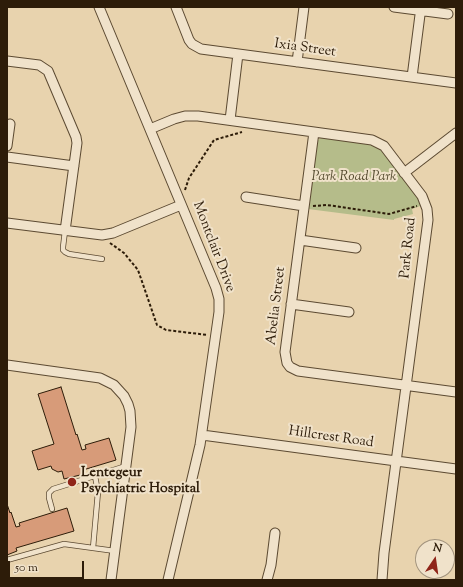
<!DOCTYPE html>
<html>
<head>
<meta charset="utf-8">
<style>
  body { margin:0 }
  #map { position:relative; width:463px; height:587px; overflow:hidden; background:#e8d3ae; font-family:"Sorts Mill Goudy",serif }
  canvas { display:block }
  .frame { position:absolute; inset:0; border:8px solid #2d1c09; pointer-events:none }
  .north { position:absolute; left:415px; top:539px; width:40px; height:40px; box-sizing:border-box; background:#f0e2ca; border:1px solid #a2937d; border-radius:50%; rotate:13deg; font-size:11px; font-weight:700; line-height:16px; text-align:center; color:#2d1c09 }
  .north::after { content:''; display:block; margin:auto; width:14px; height:18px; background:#8f2418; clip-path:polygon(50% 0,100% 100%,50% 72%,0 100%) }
  .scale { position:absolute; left:8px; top:561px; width:76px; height:18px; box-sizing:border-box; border:2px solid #2d1c09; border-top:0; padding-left:5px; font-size:12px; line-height:14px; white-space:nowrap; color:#2d1c09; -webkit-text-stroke:3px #f0e2ca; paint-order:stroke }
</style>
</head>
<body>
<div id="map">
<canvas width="463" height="587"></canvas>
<div class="frame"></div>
<div class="north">N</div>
<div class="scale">50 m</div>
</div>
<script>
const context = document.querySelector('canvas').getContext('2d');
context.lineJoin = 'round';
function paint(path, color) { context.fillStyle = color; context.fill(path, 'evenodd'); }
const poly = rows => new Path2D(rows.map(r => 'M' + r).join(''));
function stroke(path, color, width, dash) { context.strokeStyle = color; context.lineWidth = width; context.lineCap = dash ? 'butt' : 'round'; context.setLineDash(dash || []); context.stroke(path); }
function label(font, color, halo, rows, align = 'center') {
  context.font = font + ' "Sorts Mill Goudy",serif'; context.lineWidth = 4; context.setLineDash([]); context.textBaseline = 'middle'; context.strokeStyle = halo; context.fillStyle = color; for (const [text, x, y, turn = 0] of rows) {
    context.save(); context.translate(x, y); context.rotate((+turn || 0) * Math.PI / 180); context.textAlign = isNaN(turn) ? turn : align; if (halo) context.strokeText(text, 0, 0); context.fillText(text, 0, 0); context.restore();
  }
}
paint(poly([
  [322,137,367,142,381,149,419,198,423,205,412,209,413,214,394,219,394,220,308,209,317,141]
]), '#b5bc8a');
const building = poly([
  [61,387,76,435,77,434,82,450,86,449,85,445,109,438,116,460,83,470,84,474,64,479,62,471,58,472,52,469,51,466,38,470,32,451,54,444,38,394,61,387],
  [7,504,10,513,11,512,16,527,20,526,19,523,67,508,74,531,16,548,17,551,7,555,7,504]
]);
paint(building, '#d79b79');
stroke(building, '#2d1c09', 1);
const lane = poly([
  [65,231,63,247,63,250,65,252,69,254,102,259],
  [52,509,49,498,49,493,53,489,126,466],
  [93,548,98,492,95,476],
  [7,560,64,544,115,551]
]);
const street = poly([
  [99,7,216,288,219,299,219,312,200,445,168,580],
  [176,7,189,40,192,44,201,49,456,83],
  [394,7,448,14],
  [7,61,39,65,48,71,76,137,77,143,65,231],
  [297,62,304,7],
  [412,77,421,7],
  [230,120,238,54],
  [150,129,174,119,185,116,198,116,372,140,384,146,422,196,427,209,428,220,384,553,382,580],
  [314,132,285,352,287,363,290,367,298,371,456,392],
  [7,146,10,124],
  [7,157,74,166],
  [404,173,456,133],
  [246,197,304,206],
  [7,223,102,235,113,233,181,205],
  [300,240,356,248],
  [291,304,349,312],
  [7,365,100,378,114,385,124,396,128,404,130,411,131,427,111,580],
  [202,435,456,469],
  [267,580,271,565,275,533]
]);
stroke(lane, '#5c4a32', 6);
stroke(street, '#5c4a32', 11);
stroke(poly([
  [185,190,189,178,214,140,242,132],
  [313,206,327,205,389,214,417,206],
  [110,243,124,253,138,270,157,325,166,330,208,335]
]), '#2d1c09', 2, [3, 2]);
stroke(lane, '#f0e2ca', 4.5);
stroke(street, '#f0e2ca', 9);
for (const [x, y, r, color] of [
  [72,482,5,"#8f2418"]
]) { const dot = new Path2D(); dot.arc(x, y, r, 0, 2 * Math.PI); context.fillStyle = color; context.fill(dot); stroke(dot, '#f0e2ca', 1.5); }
label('14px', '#2d1c09', '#f0e2ca', [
  ["Ixia Street",305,49,8],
  ["Montclair Drive",213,247,69],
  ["Park Road",409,248,-84],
  ["Abelia Street",277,306,-83],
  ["Hillcrest Road",331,438,8]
]);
label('italic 14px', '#564c30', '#f0e2ca', [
  ["Park Road Park",354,178]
]);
label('bold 14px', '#2d1c09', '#f0e2ca', [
  ["Lentegeur",81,474],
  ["Psychiatric Hospital",81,490]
], 'left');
</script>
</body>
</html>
